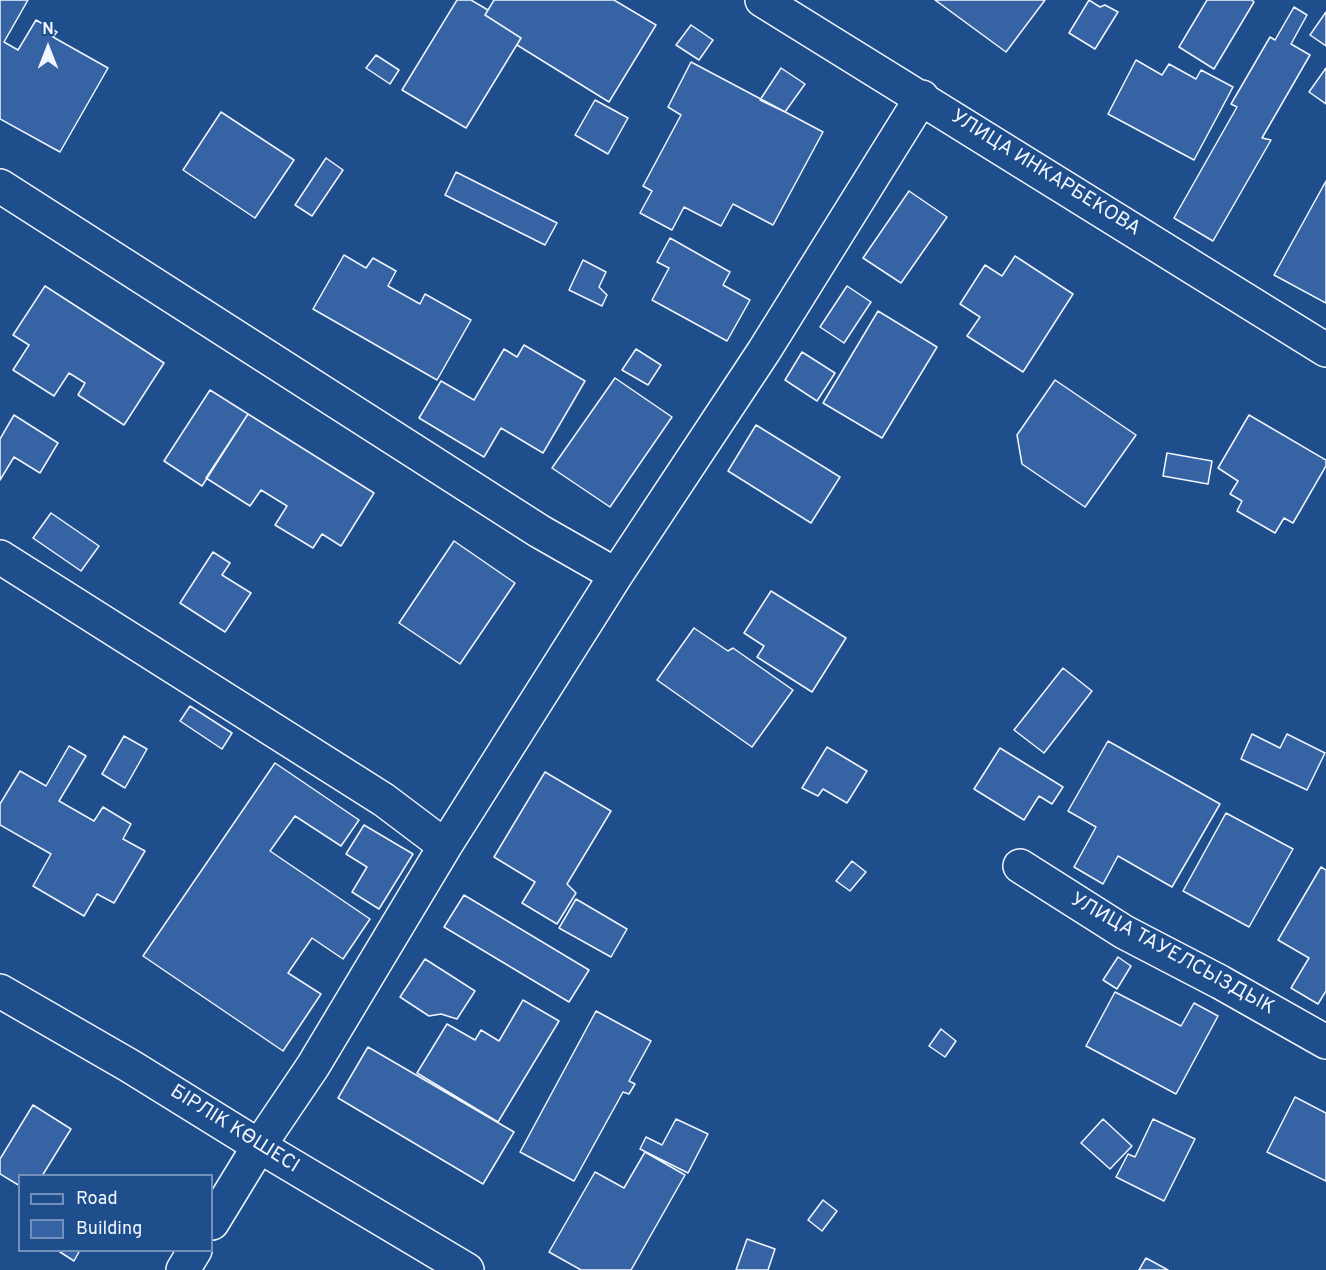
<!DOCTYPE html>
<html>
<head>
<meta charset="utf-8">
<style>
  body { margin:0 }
  #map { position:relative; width:1326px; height:1270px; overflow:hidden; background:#1f4e8c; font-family:Overpass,sans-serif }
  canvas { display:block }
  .legend { position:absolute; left:18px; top:1174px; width:195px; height:78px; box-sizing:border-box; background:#1f4e8c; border:2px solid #7391ba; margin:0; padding:8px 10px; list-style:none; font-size:18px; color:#f2f6ff }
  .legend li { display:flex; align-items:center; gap:12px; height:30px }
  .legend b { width:30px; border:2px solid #7391ba }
  .north { position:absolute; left:18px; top:18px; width:60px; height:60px; -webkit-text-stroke:4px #1f4e8c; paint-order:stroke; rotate:0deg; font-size:16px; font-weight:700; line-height:24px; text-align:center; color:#f2f6ff }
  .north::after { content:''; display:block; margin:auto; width:21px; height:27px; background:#f2f6ff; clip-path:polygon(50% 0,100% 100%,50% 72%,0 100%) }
</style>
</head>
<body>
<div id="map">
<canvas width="1326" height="1270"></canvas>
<ul class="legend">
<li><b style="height:8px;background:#1f4e8c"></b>Road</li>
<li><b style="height:16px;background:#3563a3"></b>Building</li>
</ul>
<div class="north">N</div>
</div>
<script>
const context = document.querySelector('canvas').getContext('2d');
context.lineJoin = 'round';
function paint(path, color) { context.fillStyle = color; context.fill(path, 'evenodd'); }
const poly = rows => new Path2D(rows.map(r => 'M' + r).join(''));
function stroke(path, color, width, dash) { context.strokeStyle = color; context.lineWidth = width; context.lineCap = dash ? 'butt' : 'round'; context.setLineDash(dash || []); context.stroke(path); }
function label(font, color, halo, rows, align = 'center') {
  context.font = font + ' Overpass,sans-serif'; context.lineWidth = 4.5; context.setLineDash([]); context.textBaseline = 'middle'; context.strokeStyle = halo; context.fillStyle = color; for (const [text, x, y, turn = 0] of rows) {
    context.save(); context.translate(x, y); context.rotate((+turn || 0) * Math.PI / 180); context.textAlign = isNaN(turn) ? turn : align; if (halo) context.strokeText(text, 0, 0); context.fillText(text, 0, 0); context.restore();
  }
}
const building = poly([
  [0,0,28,0,4,42,18,50,36,20,57,32,53,37,108,68,60,152,0,119,0,0],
  [457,0,471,0,488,10,485,15,521,38,466,128,402,90,457,0],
  [494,0,614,0,656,25,609,102,517,45,521,38,485,15,494,0],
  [935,0,1045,0,1006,52,935,0],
  [1089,0,1100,7,1105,5,1118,12,1095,49,1069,33,1089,0],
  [1207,0,1252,0,1254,2,1214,69,1179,47,1207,0],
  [1294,7,1307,15,1291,44,1310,55,1262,138,1271,140,1213,241,1174,218,1237,107,1231,104,1270,37,1275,40,1294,7],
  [1326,12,1326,46,1310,35,1326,12],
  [691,25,713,40,699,60,676,45,691,25],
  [376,55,399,70,390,84,366,68,376,55],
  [1136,60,1162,75,1169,64,1196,79,1201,70,1233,87,1194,160,1108,114,1136,60],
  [691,62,823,132,773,225,733,204,721,226,684,207,672,230,640,213,652,191,643,186,681,115,668,107,691,62],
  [781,68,805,84,785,112,760,100,781,68],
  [1326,68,1326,104,1309,92,1326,68],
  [595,100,628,118,608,154,575,135,595,100],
  [221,112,294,160,255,218,183,170,221,112],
  [326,158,343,170,312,216,295,205,326,158],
  [456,172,557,223,545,245,445,195,456,172],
  [1326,181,1326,303,1274,275,1326,181],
  [909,191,947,217,901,283,863,258,909,191],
  [670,238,730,272,723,285,750,300,727,341,652,300,669,268,657,262,670,238],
  [344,255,366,268,373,258,396,271,388,286,420,304,425,294,471,320,437,380,313,309,344,255],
  [1015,256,1073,294,1023,372,967,336,980,317,960,304,985,265,1002,276,1015,256],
  [583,260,606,272,599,287,607,295,602,306,569,290,583,260],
  [45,286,164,363,124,425,78,395,85,383,69,373,54,396,13,370,29,345,13,335,45,286],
  [847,286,871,302,844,343,820,327,847,286],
  [878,311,937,347,882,438,823,403,878,311],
  [524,345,585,381,543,453,501,428,484,457,419,418,441,381,474,400,504,349,517,357,524,345],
  [636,349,661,365,648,385,622,370,636,349],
  [802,352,835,373,817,401,785,380,802,352],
  [615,378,672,417,610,507,552,468,615,378],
  [1055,380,1136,435,1085,507,1022,464,1017,435,1055,380],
  [210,390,248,414,202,486,164,461,210,390],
  [248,414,374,493,341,546,322,534,313,548,275,525,287,506,261,490,250,506,206,478,248,414],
  [14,415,58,443,40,473,14,457,0,480,0,439,14,415],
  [1249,415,1326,460,1326,466,1293,523,1284,518,1275,533,1237,511,1242,501,1230,494,1238,481,1218,468,1249,415],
  [756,425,840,477,811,523,728,471,756,425],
  [1167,453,1212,461,1208,484,1163,476,1167,453],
  [51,513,99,546,81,571,33,538,51,513],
  [454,541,515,583,460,664,399,623,454,541],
  [213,552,230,563,222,575,251,593,225,632,180,603,213,552],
  [771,591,846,638,812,692,757,657,764,646,744,633,771,591],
  [694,628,728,651,733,648,793,690,752,747,657,680,694,628],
  [1063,668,1092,691,1044,753,1014,730,1063,668],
  [190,706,232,733,222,749,180,721,190,706],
  [1252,734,1280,748,1287,734,1325,753,1307,790,1241,759,1252,734],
  [124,736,147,749,125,788,102,774,124,736],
  [1108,741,1220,804,1172,887,1118,856,1103,884,1074,867,1096,827,1068,811,1108,741],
  [69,746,86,756,59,801,94,821,103,807,131,824,123,839,145,851,114,903,97,894,84,916,33,886,51,854,0,825,0,804,20,771,46,786,69,746],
  [827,747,867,771,847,803,823,789,818,796,802,788,827,747],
  [1000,748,1063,787,1052,804,1039,796,1024,820,974,789,1000,748],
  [275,763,359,820,341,846,295,816,270,851,370,919,343,959,312,938,288,973,321,994,283,1051,143,956,275,763],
  [545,772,611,811,567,884,576,893,557,924,522,903,535,882,494,857,545,772],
  [1226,813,1293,849,1249,927,1183,891,1226,813],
  [364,825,413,854,379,909,352,892,367,867,346,854,364,825],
  [852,861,866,872,850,891,836,881,852,861],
  [1321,867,1326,870,1326,991,1318,1004,1291,988,1309,958,1278,940,1321,867],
  [464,895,589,970,569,1002,444,927,464,895],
  [576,899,627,929,611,957,559,928,576,899],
  [1118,957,1131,966,1117,989,1103,980,1118,957],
  [425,959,475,991,457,1019,441,1014,429,1016,400,997,425,959],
  [1115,992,1181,1026,1194,1003,1218,1016,1176,1094,1086,1046,1115,992],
  [523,1000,559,1021,498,1122,417,1073,447,1024,475,1040,481,1030,499,1041,523,1000],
  [596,1011,651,1041,629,1081,635,1084,629,1094,623,1092,574,1181,520,1152,596,1011],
  [941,1029,956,1041,945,1057,929,1046,941,1029],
  [368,1047,514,1132,483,1184,338,1098,368,1047],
  [1295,1097,1326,1113,1326,1181,1267,1152,1295,1097],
  [33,1105,71,1129,42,1176,20,1176,20,1186,0,1174,0,1159,33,1105],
  [676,1119,708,1134,688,1173,640,1149,646,1137,662,1145,676,1119],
  [1103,1119,1132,1146,1110,1169,1081,1143,1103,1119],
  [1153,1119,1195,1139,1164,1201,1116,1177,1128,1154,1135,1157,1153,1119],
  [645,1152,685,1175,631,1270,581,1270,549,1252,595,1172,624,1188,645,1152],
  [823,1200,837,1211,822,1231,808,1220,823,1200],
  [747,1239,775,1249,768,1270,736,1270,747,1239],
  [57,1250,80,1250,74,1261,57,1250],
  [1146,1258,1168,1270,1139,1270,1146,1258]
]);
paint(building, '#3563a3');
stroke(building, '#f2f6ff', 1.5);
const minor = poly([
  [762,0,1326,350],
  [0,186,539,531,616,575],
  [0,557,384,800,445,846],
  [1020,866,1124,932,1220,982,1326,1042],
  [212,1223,259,1146,313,1066,445,846,616,575,764,351,922,97],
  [183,1270,195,1250]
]);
const primary = poly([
  [0,991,130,1066,259,1146,467,1270]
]);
stroke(minor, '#f2f6ff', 36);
stroke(primary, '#f2f6ff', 36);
stroke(minor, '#1f4e8c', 33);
stroke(primary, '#1f4e8c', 33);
label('20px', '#f2f6ff', '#1f4e8c', [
  ["УЛИЦА ИНКАРБЕКОВА",1045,174,32],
  ["УЛИЦА ТАУЕЛСЫЗДЫК",1172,955,29],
  ["БІРЛІК КӨШЕСІ",234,1130,32]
]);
</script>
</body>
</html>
